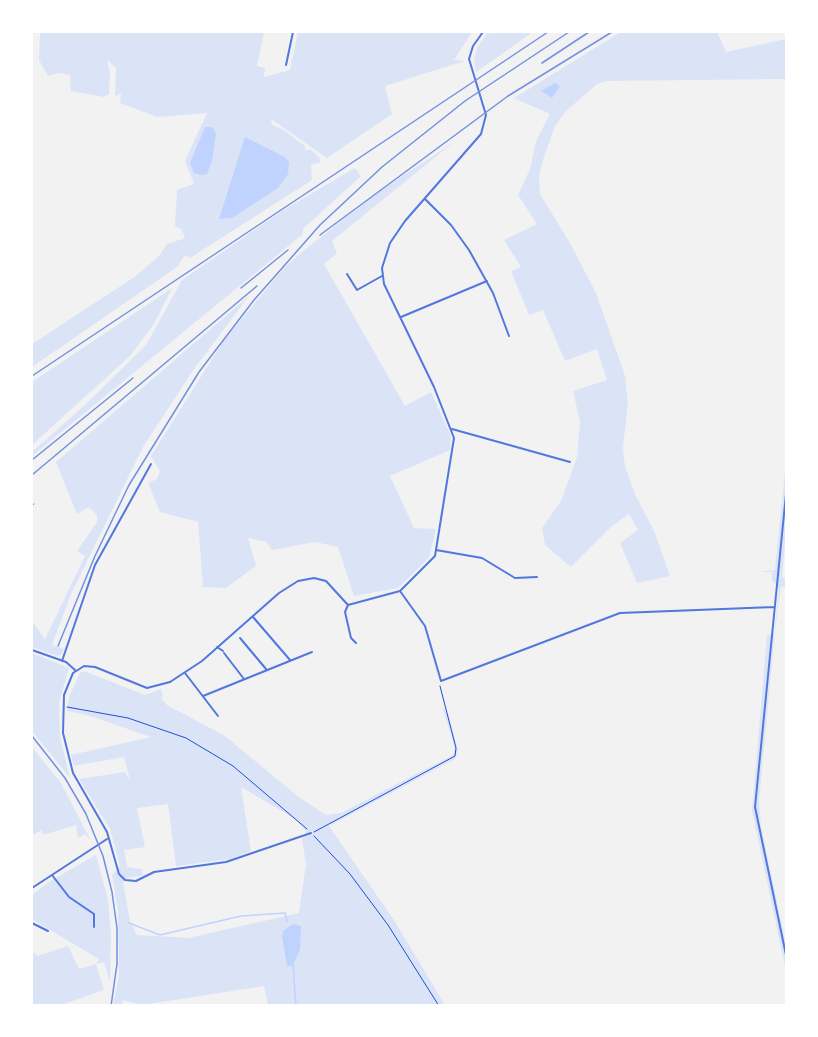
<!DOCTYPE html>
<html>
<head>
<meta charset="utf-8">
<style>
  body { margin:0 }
  #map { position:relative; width:818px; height:1037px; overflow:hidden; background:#f2f2f2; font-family:"Noto Sans",sans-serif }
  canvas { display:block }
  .frame { position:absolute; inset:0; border:33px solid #fff; pointer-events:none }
</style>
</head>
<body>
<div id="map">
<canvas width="818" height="1037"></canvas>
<div class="frame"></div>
</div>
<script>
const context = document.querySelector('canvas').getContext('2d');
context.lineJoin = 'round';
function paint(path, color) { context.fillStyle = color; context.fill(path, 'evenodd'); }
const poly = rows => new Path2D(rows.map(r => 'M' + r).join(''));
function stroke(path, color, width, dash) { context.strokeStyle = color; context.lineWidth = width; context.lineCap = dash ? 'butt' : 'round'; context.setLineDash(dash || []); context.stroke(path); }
paint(poly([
  [40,32,264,32,257,66,265,68,264,77,290,70,298,32,472,32,454,60,465,61,385,86,392,114,327,158,271,119,272,125,282,129,305,146,305,150,311,150,319,157,321,162,311,165,312,180,190,258,185,255,177,267,32,367,32,344,136,276,159,256,167,244,185,238,181,229,175,226,177,190,194,184,185,161,207,113,157,117,120,103,121,93,115,97,116,68,107,60,110,72,109,94,104,97,71,91,70,75,59,73,48,76,39,60],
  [488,32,491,34,494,32,533,32,476,72,474,59,477,48],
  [621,32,717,32,726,52,786,39,786,79,606,81,597,84,565,112,555,126,543,160,539,176,540,194,570,243,596,293,625,376,628,403,623,448,625,466,635,494,655,533,670,576,637,583,620,543,638,530,629,514,613,525,571,567,545,545,542,528,561,501,577,457,580,422,573,391,607,380,597,349,565,361,543,310,529,315,511,271,521,267,504,240,537,224,518,195,530,169,536,141,550,114,514,98],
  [454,142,332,241,337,253,324,264,405,406,431,392,451,436,450,450,390,476,414,528,436,529,429,558,398,588,354,596,338,547,315,542,272,550,266,542,248,538,256,566,226,588,203,587,198,522,160,512,148,483,157,479,160,471,151,456,224,340,283,269,303,251,380,191],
  [355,168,361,176,303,229,303,234,32,456,32,452,87,403,146,345,182,280,282,211],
  [172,288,154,324,130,356,32,445,32,382],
  [249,296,194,369,143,447,72,592,52,645,64,649,62,654,57,656,32,647,32,621,45,639,85,556,77,551,97,522,97,515,89,507,77,514,56,462],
  [786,462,786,534,782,577,786,578,786,587,781,587,775,630,759,801,761,827,786,944,786,971,752,811,767,635,774,634,779,589,772,580,772,572,758,572,775,570],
  [32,653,69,668,59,702,60,737,70,778,32,731],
  [84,671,145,695,161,689,163,696,161,698,167,705,225,736,300,798,326,815,341,813,453,755,455,748,442,706,449,716,458,750,455,759,329,826,394,920,445,1005,268,1005,264,986,142,1005,123,1000,122,1005,113,1005,119,975,118,912,112,875,120,866,110,829,79,779,125,772,130,780,124,757,74,766,71,755,151,737,87,715,67,711,69,697,80,673],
  [241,787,295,819,307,832,302,839,306,864,299,913,188,938,137,935,130,921,123,883,127,878,143,875,142,869,127,867,124,850,145,847,137,808,168,804,176,866,230,859,251,851],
  [290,927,300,950,293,965,287,967,282,937,283,931],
  [32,747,61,783,91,841,85,834,78,838,76,825,43,835,42,830,32,835],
  [96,855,108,900,111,935,110,982,104,962,96,964,104,990,61,1005,32,1005,32,954,35,953,37,956,68,946,79,969,96,964,99,959,33,920,32,895,52,880]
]), '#dbe4f7');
paint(poly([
  [555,83,560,86,552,98,541,91],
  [205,127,212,127,216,134,212,161,207,174,202,175,194,173,190,163],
  [245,137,285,157,289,162,288,174,278,188,232,218,219,219],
  [293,924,301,926,300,950,293,965,287,967,282,937,283,931]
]), '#bfd3fe');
stroke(poly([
  [129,923,160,935,241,916,285,913,287,921],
  [293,964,296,1006]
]), '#bfd3fe', 1.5);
stroke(poly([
  [67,707,128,718,186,738,233,766,307,829],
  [314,832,455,756,456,748,440,686],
  [314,836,350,874,388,925,439,1006]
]), '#1d4ed8', 1);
stroke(poly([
  [32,505,34,504]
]), '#5277de', 1);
stroke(poly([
  [286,65,293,32],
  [425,199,451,225,469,250,493,293,509,336],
  [347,274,357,290,382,276],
  [401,317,487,281],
  [452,429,570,462],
  [786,494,755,807,786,955],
  [436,550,482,558,515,578,537,577],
  [400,591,425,626,441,681,620,613,774,607],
  [348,605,400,591,435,556,454,438,434,387,384,284,382,268,390,243,405,221,481,134,486,115,469,59,473,46,483,32],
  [348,605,345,612,351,638,356,643],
  [253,617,290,660],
  [240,638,266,669],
  [217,647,223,651],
  [32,650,66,662,75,670],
  [224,653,244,679],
  [62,661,95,565,151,464],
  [185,673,218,716],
  [203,696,312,652],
  [311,833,226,862,154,872,136,881,125,880,119,874,107,832,73,773,63,733,64,695,73,673,84,666,95,667,147,688,170,682,202,661,279,593,298,581,314,578,326,581,348,605],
  [52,875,69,897,94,914,94,927],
  [32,888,107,839],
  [32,923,48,931]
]), '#5277de', 2);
stroke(poly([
  [542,63,589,32],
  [320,235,508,96,612,32],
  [241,288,288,250],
  [32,376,548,32],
  [32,460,133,378],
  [32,475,257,286],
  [58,646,95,556,129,485,199,372,254,300,320,225,382,167,465,101,569,32],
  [32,736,65,778,86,814,103,856,112,892,117,928,117,964,111,1006]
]), '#7290e2', 1.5);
</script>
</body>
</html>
